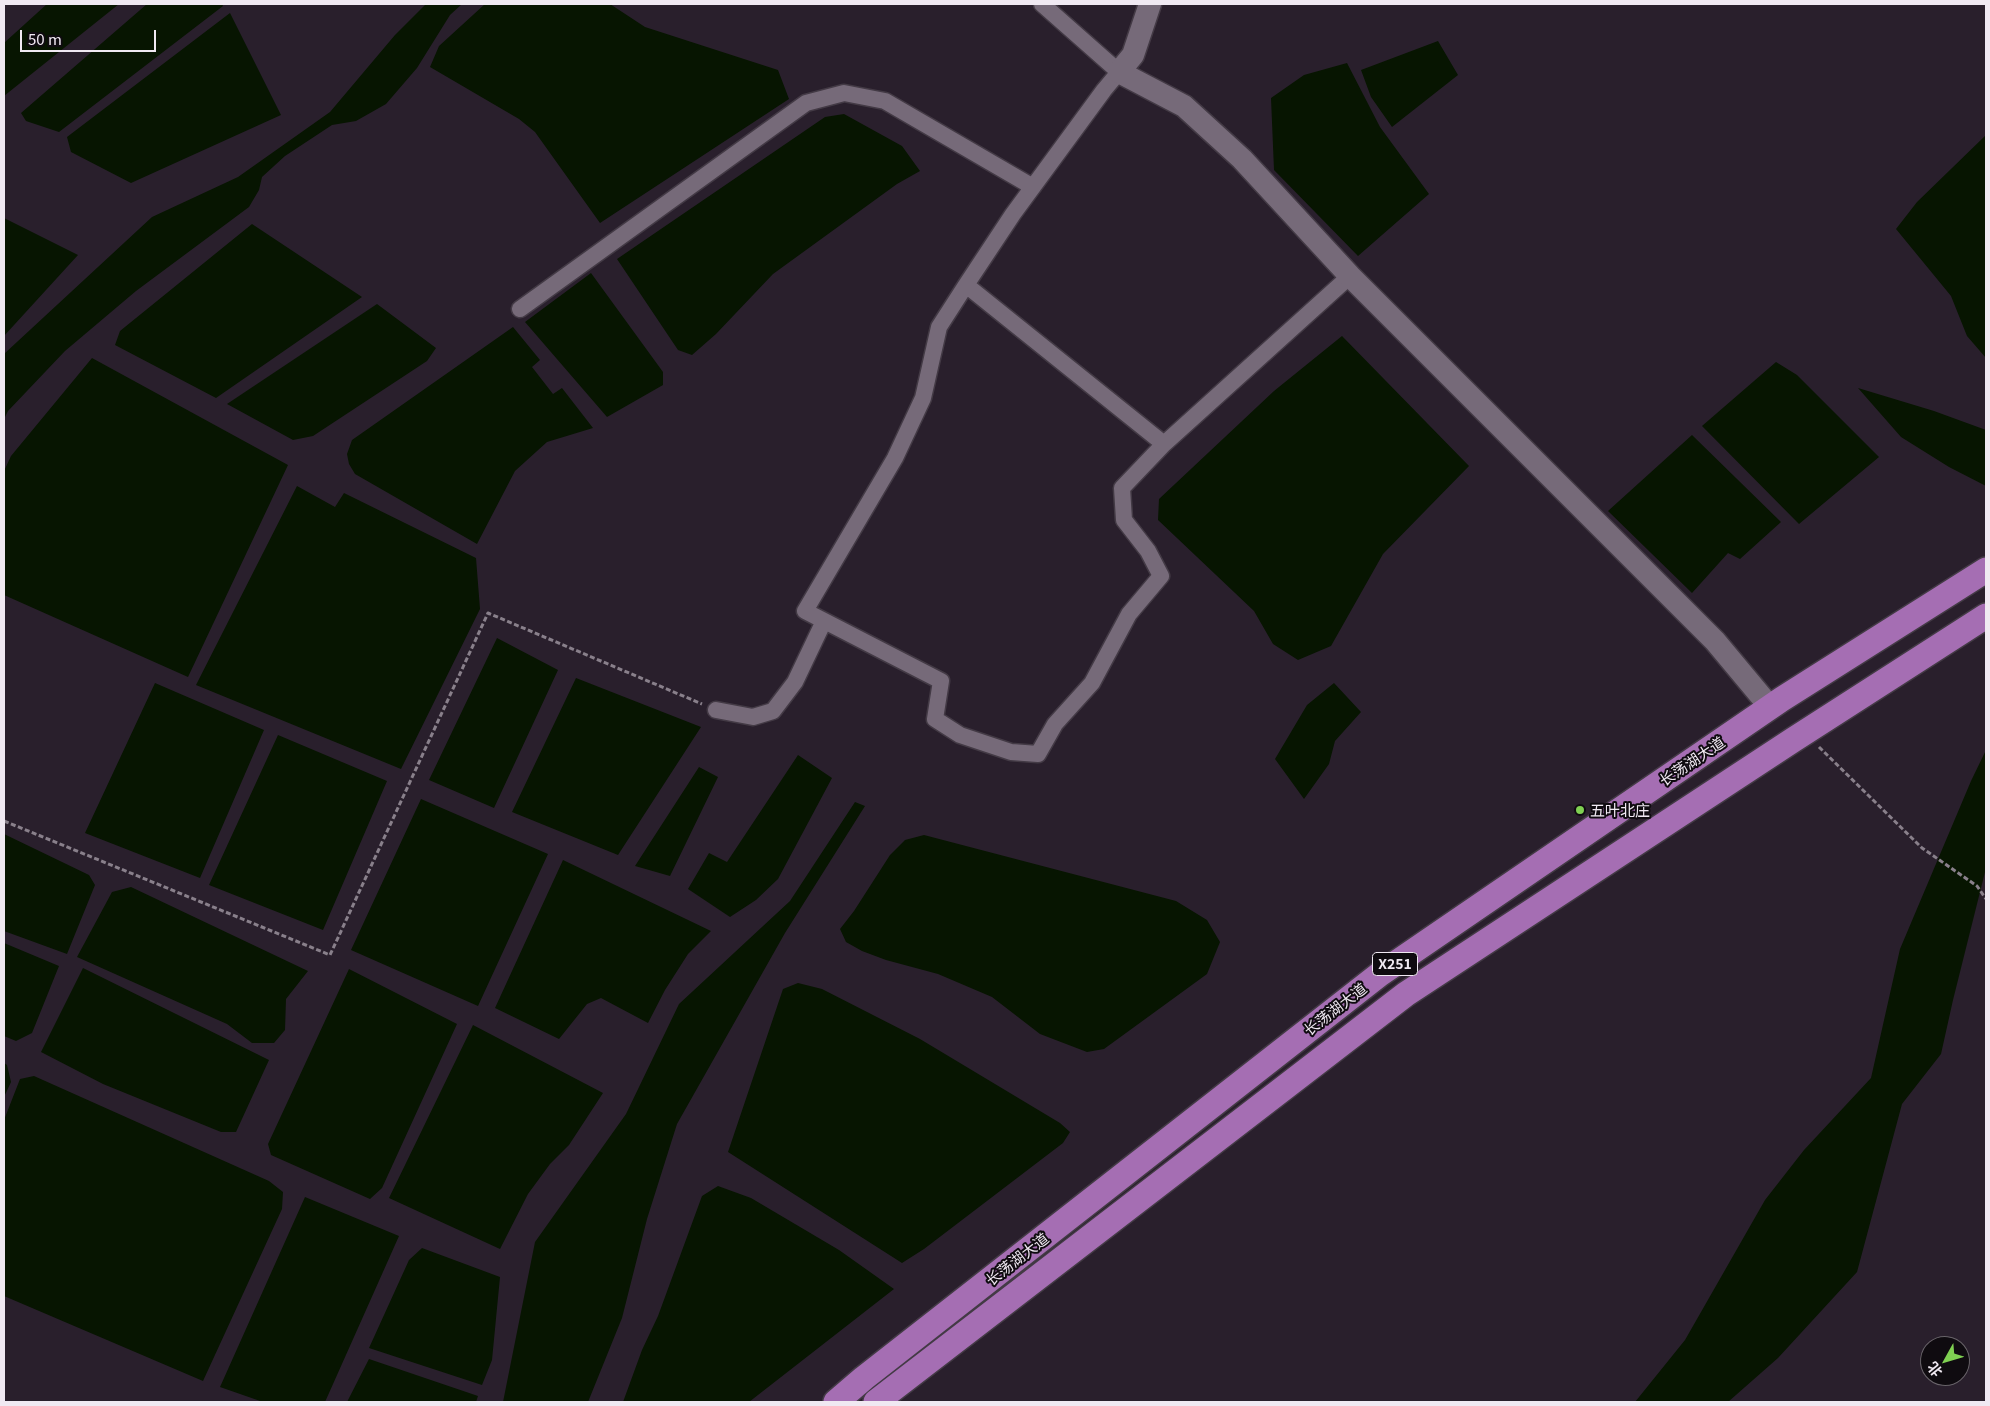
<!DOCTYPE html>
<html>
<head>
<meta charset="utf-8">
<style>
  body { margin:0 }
  #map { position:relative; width:1990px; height:1406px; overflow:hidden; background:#291f2c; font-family:Georgia,"Noto Sans SC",serif }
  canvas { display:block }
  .frame { position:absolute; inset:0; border:5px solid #f0e9f2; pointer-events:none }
  .north { position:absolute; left:1920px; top:1336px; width:50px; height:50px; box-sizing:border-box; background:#0f0b10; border:1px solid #69646a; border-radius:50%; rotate:231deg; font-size:14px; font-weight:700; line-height:20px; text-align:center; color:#f0e9f2 }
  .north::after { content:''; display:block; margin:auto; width:18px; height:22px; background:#7fd052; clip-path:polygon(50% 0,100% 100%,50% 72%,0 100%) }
  .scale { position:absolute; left:20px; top:30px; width:136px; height:22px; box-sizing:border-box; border:2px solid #f0e9f2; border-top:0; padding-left:6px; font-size:15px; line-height:18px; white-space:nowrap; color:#f0e9f2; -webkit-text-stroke:4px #0f0b10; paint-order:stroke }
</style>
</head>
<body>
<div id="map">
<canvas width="1990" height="1406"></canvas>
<div class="frame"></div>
<div class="north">北</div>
<div class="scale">50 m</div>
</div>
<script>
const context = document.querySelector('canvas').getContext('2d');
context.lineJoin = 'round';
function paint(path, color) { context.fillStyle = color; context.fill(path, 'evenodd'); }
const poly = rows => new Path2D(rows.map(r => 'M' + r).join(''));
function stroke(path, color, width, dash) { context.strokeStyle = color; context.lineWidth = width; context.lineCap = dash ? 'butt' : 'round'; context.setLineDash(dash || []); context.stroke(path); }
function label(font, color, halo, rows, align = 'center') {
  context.font = font + ' Georgia,"Noto Sans SC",serif'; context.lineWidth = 4; context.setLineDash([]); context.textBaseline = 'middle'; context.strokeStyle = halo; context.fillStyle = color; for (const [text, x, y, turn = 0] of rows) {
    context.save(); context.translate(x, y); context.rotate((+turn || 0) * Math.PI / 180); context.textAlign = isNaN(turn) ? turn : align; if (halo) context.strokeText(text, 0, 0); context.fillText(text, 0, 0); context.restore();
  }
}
paint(poly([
  [47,4,119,4,4,96,4,43],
  [147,4,222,4,223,6,59,132,26,121,21,113],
  [426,4,462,4,450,15,417,68,386,104,356,121,332,125,285,156,262,177,259,190,249,207,136,291,65,351,8,411,4,419,4,354,152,217,238,177,330,112,395,35],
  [485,4,610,4,645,27,778,70,789,99,600,223,535,132,519,119,430,67,439,46],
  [230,13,281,115,131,183,71,152,67,137],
  [1438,41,1458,75,1392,127,1371,97,1361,70],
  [1347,63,1380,127,1429,194,1358,256,1274,170,1271,98,1304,75],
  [844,114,902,146,920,171,897,184,773,274,716,334,692,355,678,350,617,259,825,117],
  [1986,135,1986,358,1967,336,1951,296,1896,229,1917,202],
  [4,218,78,255,4,336],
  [252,224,362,297,216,398,115,345,120,331],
  [591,273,663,372,663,385,607,417,525,322],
  [377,304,436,348,427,361,313,436,293,440,227,404],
  [513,327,540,360,532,367,553,394,562,388,593,428,547,442,515,471,477,544,355,474,349,464,347,454,352,440],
  [1342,336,1469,466,1383,554,1331,646,1298,660,1273,644,1254,611,1158,520,1159,499,1274,391],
  [92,358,288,465,188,677,4,595,4,471,11,456],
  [1776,362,1797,375,1879,457,1799,524,1702,426],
  [1858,388,1934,411,1986,430,1986,486,1949,467,1901,437],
  [1692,435,1781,522,1740,559,1728,553,1692,593,1608,511],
  [297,486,335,507,344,493,476,558,480,609,401,769,196,685],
  [497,638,558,670,494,808,429,780],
  [576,678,701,727,618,855,512,812],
  [155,683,264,730,200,878,85,833],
  [1334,683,1361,712,1335,741,1329,764,1304,799,1275,759,1307,705],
  [278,735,387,781,323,930,209,885],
  [1986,750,1986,868,1953,1000,1941,1054,1902,1104,1857,1272,1778,1358,1728,1402,1635,1402,1685,1340,1765,1200,1804,1150,1871,1078,1900,949,1971,781],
  [798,755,832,778,778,879,756,900,730,917,688,889,709,853,727,862],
  [699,767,718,777,670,876,635,866],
  [421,799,548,854,478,1006,351,950],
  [855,802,865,806,785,933,677,1124,647,1219,622,1318,588,1402,503,1402,535,1242,626,1114,679,1004,790,901],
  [4,834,89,875,95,885,67,954,4,931],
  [924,835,1176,901,1207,920,1220,942,1207,974,1104,1049,1087,1052,1040,1034,992,997,938,974,886,960,862,951,846,942,840,929,854,911,890,855,905,840],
  [563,860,711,931,688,954,665,990,648,1023,601,998,587,1004,559,1039,495,1008],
  [131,887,308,971,286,999,285,1030,274,1043,252,1043,227,1024,77,957,112,892],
  [4,943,59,966,32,1033,16,1041,4,1036],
  [83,968,269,1060,236,1132,221,1132,103,1084,41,1052],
  [349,969,457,1024,382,1188,370,1199,271,1155,268,1144],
  [798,983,822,989,920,1039,1060,1123,1070,1132,1063,1143,924,1249,902,1263,728,1152,783,989],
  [473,1025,603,1093,569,1145,550,1164,528,1194,500,1249,389,1198],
  [4,1063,7,1065,11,1082,4,1097],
  [34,1076,269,1181,283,1192,282,1209,203,1381,4,1296,4,1120,20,1079],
  [718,1186,751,1198,839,1250,894,1289,749,1402,623,1402,642,1350,658,1316,702,1196],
  [305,1197,399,1236,325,1402,263,1402,220,1387],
  [422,1248,500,1277,492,1360,482,1385,369,1348,409,1260],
  [369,1359,478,1396,476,1402,347,1402]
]), '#071501');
const street = poly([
  [966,285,1164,444,1122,488,1124,520,1148,551,1161,576,1129,614,1092,683,1055,724,1038,754,1011,752,960,735,935,719,941,681,805,611,895,458,923,398,939,327,966,285,1013,214,1104,90,1119,72,1042,4],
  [520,309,806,103,844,93,885,101,1033,187],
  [1164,444,1350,276],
  [716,710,753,717,773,711,795,682,824,621]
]);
const secondary = poly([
  [1150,4,1133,55,1119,72,1184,106,1242,159,1350,276,1715,641,1770,707]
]);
const primary = poly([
  [836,1402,864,1378,1380,974,1782,699,1986,570],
  [876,1402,1406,994,1793,740,1986,616]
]);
stroke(street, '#433a45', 19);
stroke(secondary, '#433a45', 25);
stroke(primary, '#433a45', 28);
stroke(poly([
  [1819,747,1922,848,1977,886,1986,899],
  [4,821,330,955,488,613,702,704]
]), '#89808b', 3, [5, 2.5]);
stroke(street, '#766a79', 16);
stroke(secondary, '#766a79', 22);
stroke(primary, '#a56eb3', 25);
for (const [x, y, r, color] of [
  [1580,810,5,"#7fd052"]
]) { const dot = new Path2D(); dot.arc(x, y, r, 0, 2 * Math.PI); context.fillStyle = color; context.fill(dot); stroke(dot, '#0f0b10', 2); }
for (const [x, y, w] of [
  [1395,964,45]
]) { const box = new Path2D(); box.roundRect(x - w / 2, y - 11.5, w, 23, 4); context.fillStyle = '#0f0b10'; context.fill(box); stroke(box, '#f0e9f2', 1); }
label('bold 14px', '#f0e9f2', null, [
  ["X251",1395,964]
]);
label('15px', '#f0e9f2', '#0f0b10', [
  ["长荡湖大道",1692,761,-34],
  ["长荡湖大道",1335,1009,-38],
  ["长荡湖大道",1017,1259,-38]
]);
label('15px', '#f0e9f2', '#0f0b10', [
  ["五叶北庄",1590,810]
], 'left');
</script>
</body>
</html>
